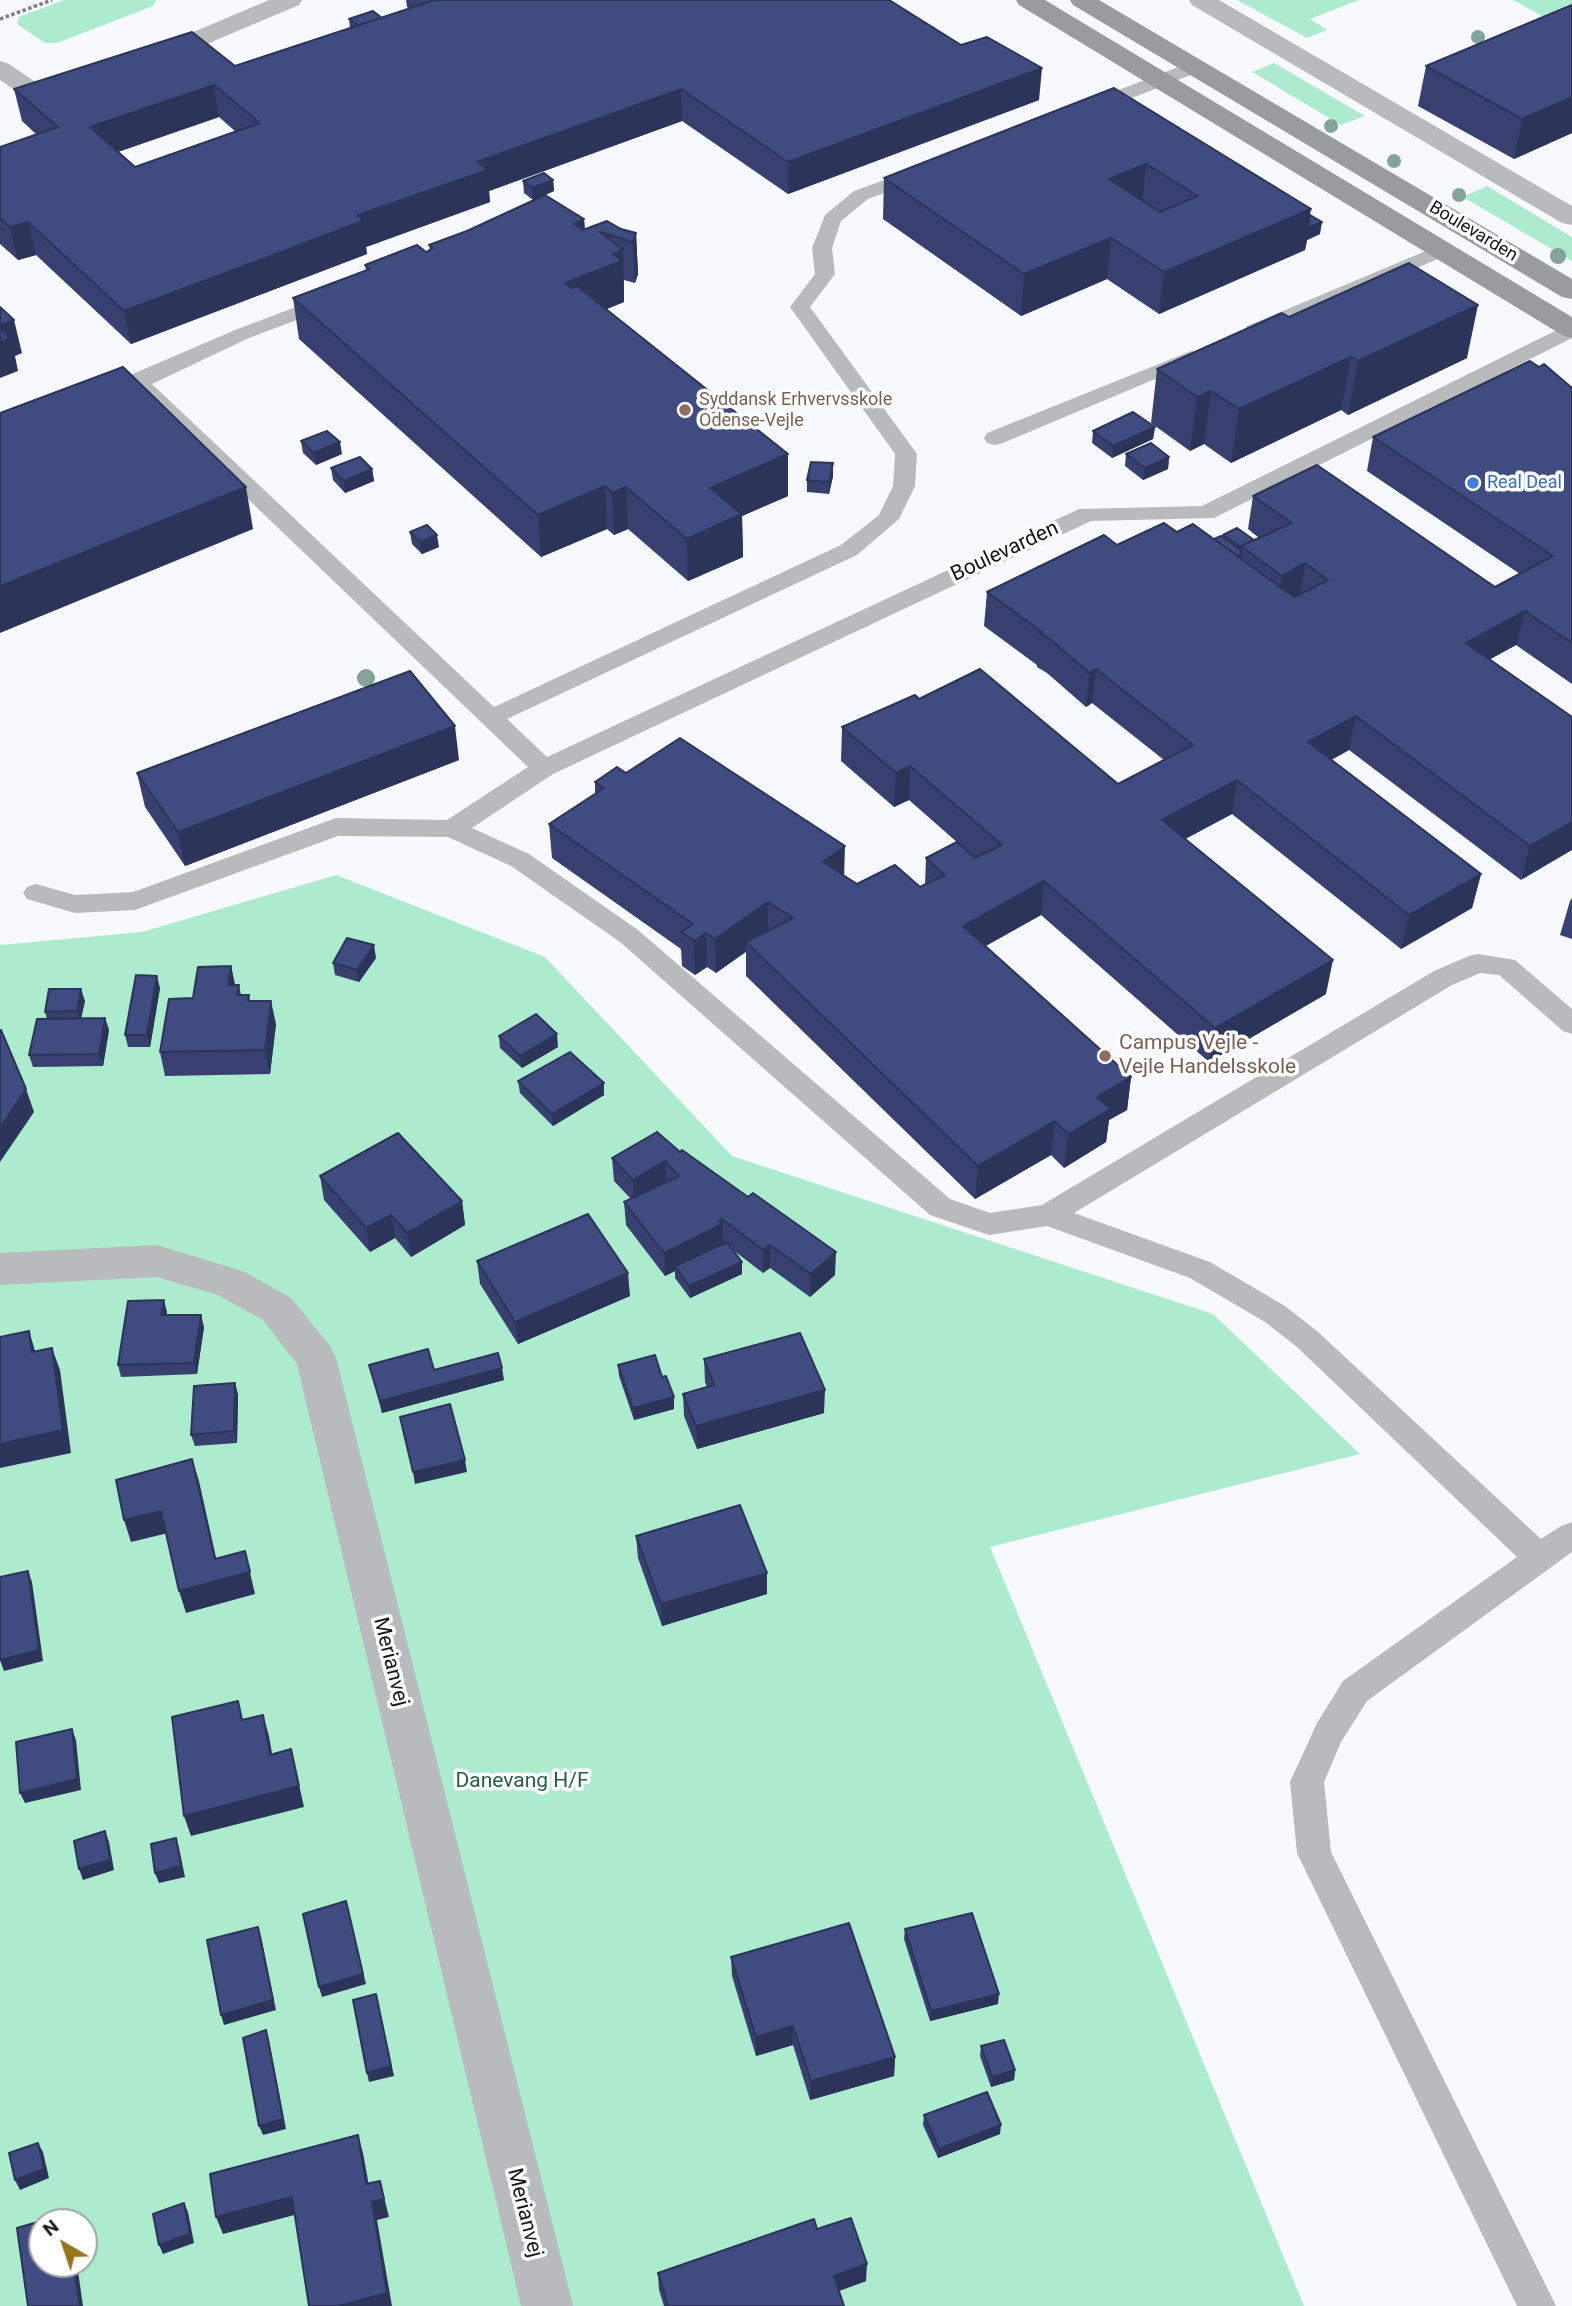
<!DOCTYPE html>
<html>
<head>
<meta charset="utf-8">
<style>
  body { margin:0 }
  #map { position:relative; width:1572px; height:2306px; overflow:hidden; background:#f8f9fe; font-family:Roboto,sans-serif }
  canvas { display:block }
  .north { position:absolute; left:28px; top:2208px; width:70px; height:70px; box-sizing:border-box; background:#fff; border:2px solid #a1a2a2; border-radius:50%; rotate:321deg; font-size:19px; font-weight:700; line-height:28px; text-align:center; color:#151617 }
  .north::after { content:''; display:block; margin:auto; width:24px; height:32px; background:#95761e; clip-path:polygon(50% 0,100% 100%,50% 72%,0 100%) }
</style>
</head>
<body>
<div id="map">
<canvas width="1572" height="2306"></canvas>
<div class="north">N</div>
</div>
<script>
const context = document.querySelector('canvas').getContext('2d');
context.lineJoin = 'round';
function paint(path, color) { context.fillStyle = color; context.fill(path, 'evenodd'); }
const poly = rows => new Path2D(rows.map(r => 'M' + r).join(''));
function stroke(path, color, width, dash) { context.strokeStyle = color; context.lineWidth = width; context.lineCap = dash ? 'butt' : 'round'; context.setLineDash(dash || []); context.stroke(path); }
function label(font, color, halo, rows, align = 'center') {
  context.font = font + ' Roboto,sans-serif'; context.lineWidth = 7; context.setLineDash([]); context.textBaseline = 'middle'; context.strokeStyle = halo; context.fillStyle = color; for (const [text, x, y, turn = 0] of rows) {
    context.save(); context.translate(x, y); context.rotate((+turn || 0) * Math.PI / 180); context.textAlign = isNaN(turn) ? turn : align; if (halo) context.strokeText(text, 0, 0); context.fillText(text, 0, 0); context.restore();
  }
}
paint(poly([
  [64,0,156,0,153,6,57,43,45,43,17,24,19,17],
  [1237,0,1359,0,1310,19,1327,30,1307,38],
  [1513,0,1572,0,1572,18,1557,24],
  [1274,63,1365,116,1341,125,1252,72],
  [1487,186,1572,237,1572,261,1463,197],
  [336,875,545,957,732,1156,1213,1314,1360,1454,990,1547,1304,2306,0,2306,0,945,142,932],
  [42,2222,84,2222,84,2264,42,2264]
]), '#acebce');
stroke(poly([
  [0,19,52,0]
]), '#7e7f81', 3.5, [3.5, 2.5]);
paint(poly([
  [1194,61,1203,67,1201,71,1096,112,1082,112,1080,108,1082,104,1194,61],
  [917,168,927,174,924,178,868,199,841,221,832,248,835,274,810,307,917,454,915,486,899,519,857,555,507,719,547,757,1079,509,1202,506,1565,326,1572,324,1572,338,1214,518,1091,521,553,774,472,828,529,854,638,930,950,1199,990,1213,1042,1205,1434,971,1469,956,1478,954,1515,960,1572,1009,1572,1034,1563,1031,1499,975,1480,973,1452,985,1074,1213,1210,1262,1285,1306,1317,1331,1541,1539,1561,1526,1572,1522,1572,1552,1367,1701,1341,1742,1324,1782,1331,1852,1556,2306,1517,2306,1297,1853,1290,1782,1317,1723,1343,1681,1517,1557,1297,1347,1265,1322,1190,1278,1047,1226,989,1235,930,1215,620,942,511,866,448,837,338,836,135,910,75,913,27,899,23,893,27,887,36,884,75,895,133,892,336,818,447,820,528,767,135,391,101,402,93,401,90,396,93,391,235,330,325,296,339,296,342,300,339,304,249,338,152,384,494,707,841,545,879,515,893,486,895,454,790,307,815,274,812,248,825,215,854,191,917,168],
  [1445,243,1452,245,1455,249,1452,253,1261,334,1247,334,1244,330,1247,326,1445,243],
  [1191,351,1198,353,1201,357,1198,361,1003,443,995,445,987,443,984,438,987,433,1191,351]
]), '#b9babc');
paint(poly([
  [269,0,302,0,299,5,202,46,150,62,141,59,137,54,141,49,184,36,269,0],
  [1189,0,1219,0,1572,206,1572,225,1562,223,1192,5,1189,0],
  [0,61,9,64,37,83,73,71,82,74,86,79,82,84,34,100,25,97,0,80,0,61],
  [157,1245,245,1272,291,1298,330,1346,336,1358,573,2306,521,2306,297,1364,263,1320,218,1295,157,1277,0,1285,0,1253,157,1245]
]), '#b9babc');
paint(poly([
  [1016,0,1045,0,1572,317,1572,338,1562,335,1019,5,1016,0],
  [1070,0,1099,0,1572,279,1572,299,1562,297,1073,5,1070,0]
]), '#9a9b9e');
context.fillStyle = '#84a49a';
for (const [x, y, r] of [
  [1478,37,7],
  [1331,126,7],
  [1394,161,7],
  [1459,195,7],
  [1558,256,8],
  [366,678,9]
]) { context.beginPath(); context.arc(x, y, r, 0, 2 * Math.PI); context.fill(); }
paint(poly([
  [406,0,889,0,1039,100,788,194,682,121,489,191,490,202,366,247,367,254,131,344,36,255,18,260,0,244,0,147,36,134,22,121,14,89,235,66,350,28,349,19,382,18,409,9,407,7],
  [219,117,236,132,135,167,118,152],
  [1572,5,1572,133,1514,159,1418,106,1426,66],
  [1114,88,1310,215,1320,234,1307,240,1305,250,1159,314,1107,279,1021,316,883,219,884,178],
  [553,180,554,191,533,200,524,193,523,181],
  [584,219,585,229,621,229,636,233,638,274,635,283,624,280,624,302,606,309,788,496,742,516,743,557,688,581,628,529,614,535,607,529,541,557,299,339,293,298,366,271,365,265,426,252,430,250,429,245],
  [1289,317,1467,358,1348,415,1341,410,1231,463,1204,444,1190,451,1151,423,1157,369],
  [1572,388,1572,684,1516,645,1490,659,1572,717,1521,880,1349,750,1331,760,1481,874,1472,908,1401,949,1232,814,1185,839,1326,994,1209,1062,1041,915,985,946,1131,1077,1127,1110,1109,1120,1106,1142,1064,1168,1051,1155,975,1199,746,976,746,952,716,973,707,967,695,975,682,966,681,949,552,858,549,824,595,794,595,782,626,773,844,876,857,884,920,887,925,885,926,858,975,858,909,800,894,807,841,761,842,727,919,699,1118,784,1164,760,1092,703,1086,707,1047,673,1037,667,1037,665,984,626,987,592,1117,545,1177,532,1214,539,1223,537,1223,535,1254,540,1259,538,1248,529,1253,496,1495,587,1520,574,1367,471,1373,437],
  [1155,427,1153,439,1112,458,1092,443,1093,431],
  [301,441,342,454,316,465,303,453],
  [1126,454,1169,457,1168,469,1143,480,1125,466],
  [331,468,372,469,374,481,345,493,333,480],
  [833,476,829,494,807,492,807,480],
  [410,532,439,547,422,554,412,544],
  [459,760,185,866,145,807,137,773],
  [1572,898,1572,939,1560,935,1570,901],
  [376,958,359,982,335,975,333,963],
  [231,966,235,985,239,985,241,995,249,995,250,1001,276,1024,270,1074,165,1076,160,1052,193,998],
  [160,988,150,1047,128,1047,125,1035],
  [85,1001,81,1018,105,1018,109,1030,103,1066,33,1067,29,1055,47,1019,45,1012],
  [499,1036,558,1047,522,1068,500,1048],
  [518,1081,604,1083,604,1095,553,1126,520,1093],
  [680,1152,835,1275,810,1297,770,1268,763,1273,733,1250,742,1274,690,1298,675,1278,675,1271,665,1276,626,1225,624,1202,631,1199,614,1181,612,1158],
  [320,1176,462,1201,465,1225,411,1257,395,1238,370,1252,324,1200],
  [477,1261,630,1296,518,1344,480,1284],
  [167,1312,166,1315,204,1327,197,1374,121,1377,118,1365],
  [704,1359,824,1413,697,1449,684,1416,683,1394,707,1387,705,1382],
  [369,1365,434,1370,504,1380,382,1413],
  [618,1365,674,1397,674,1409,634,1420,619,1376],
  [235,1383,238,1395,237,1443,195,1446,191,1435],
  [636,1536,767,1594,662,1626,638,1558],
  [905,1929,998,2004,930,2021,904,1939],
  [731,1957,895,2057,894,2076,810,2100,793,2045,756,2056,732,1976],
  [981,2046,1015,2070,1014,2080,991,2087,980,2056],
  [924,2115,1000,2134,938,2158,923,2125],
  [817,2229,866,2281,839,2291,844,2306,664,2306,659,2290,658,2273]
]), '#37406e');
paint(poly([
  [1042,68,1039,100,788,194,788,162],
  [214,85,219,117,97,159,90,127],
  [681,89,682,121,489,191,490,202,366,247,367,254,131,344,124,311,358,215,477,162],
  [1572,97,1572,133,1514,159,1522,119],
  [1146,164,1142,204,1109,179],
  [553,180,554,191,533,200,532,188],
  [1311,209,1308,228,1322,222,1320,234,1307,240,1305,250,1159,314,1164,272],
  [584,219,586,260,574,224],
  [28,222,36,255,18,260,10,227],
  [636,233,638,274,635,283,633,242],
  [1111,238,1107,279,1021,316,1024,274],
  [623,250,624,302,568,325,565,283,613,254],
  [1478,305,1467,358,1348,415,1358,361],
  [14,320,22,353,15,356,18,371,0,378,0,325],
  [1351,357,1341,410,1231,463,1239,409],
  [1211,391,1204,444,1190,451,1197,397],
  [1155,427,1153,439,1112,458,1113,446],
  [340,442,342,454,316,465,314,453],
  [788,454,788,496,742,516,743,557,688,581,687,539,710,488],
  [1169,457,1168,469,1143,480,1145,468],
  [833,463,833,476,829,494,829,482],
  [372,469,374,481,345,493,344,481],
  [605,486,607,529,541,557,538,515],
  [246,487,253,529,0,633,0,586],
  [626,487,628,529,614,535,612,493],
  [437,535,439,547,422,554,420,542],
  [1305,563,1300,597,1276,609,1282,576],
  [1525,611,1516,645,1458,677,1466,643],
  [1096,669,1092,703,1086,707,1089,673],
  [1356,716,1349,750,1302,776,1308,742],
  [455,726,459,760,185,866,178,832],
  [910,766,909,800,894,807,896,773],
  [1237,780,1232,814,1157,854,1162,820],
  [1572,822,1572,850,1521,880,1530,846],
  [845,846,844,880,823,862],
  [1481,874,1472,908,1401,949,1409,915],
  [1044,881,1041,915,961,960,963,926],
  [768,902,768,936,746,942,746,951,716,973,715,939],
  [706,933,707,967,695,975,694,941],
  [374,945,376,958,359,982,357,970],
  [1333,960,1326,994,1209,1062,1215,1028],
  [231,966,236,990,228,985],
  [157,976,160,988,150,1047,147,1035],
  [81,989,85,1001,80,1023,77,1011],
  [271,1001,276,1024,270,1074,265,1050],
  [105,1018,109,1030,103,1066,99,1054],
  [557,1034,558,1047,522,1068,520,1056],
  [1131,1077,1127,1110,1109,1120,1106,1142,1064,1168,1068,1134,1097,1097],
  [604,1083,604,1095,553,1126,552,1114],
  [26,1089,34,1112,0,1162,0,1128],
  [1055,1121,1051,1155,975,1199,978,1166],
  [665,1161,666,1185,634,1203,633,1180],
  [462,1201,465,1225,411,1257,407,1233],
  [391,1215,395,1238,370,1252,366,1228],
  [722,1219,723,1248,675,1266,675,1271,665,1276,664,1253],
  [770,1245,770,1268,763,1273,763,1250],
  [836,1252,835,1275,810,1297,811,1274],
  [742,1262,742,1274,690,1298,689,1286],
  [628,1273,630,1296,518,1344,515,1322],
  [164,1300,167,1312,164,1327,161,1315],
  [201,1315,204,1327,197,1374,194,1363],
  [29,1331,36,1354,32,1352],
  [52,1348,60,1370,71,1453,0,1468,0,1444],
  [502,1368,504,1380,382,1413,380,1401],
  [235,1383,238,1395,237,1443,234,1431],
  [825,1390,824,1413,697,1449,696,1426],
  [674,1397,674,1409,634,1420,633,1408],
  [192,1459,199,1481,221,1580,245,1551,255,1594,186,1613,179,1591,215,1559],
  [465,1460,467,1472,415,1484,413,1472],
  [161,1511,168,1533,131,1542,124,1520],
  [28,1571,32,1582,43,1661,4,1671,0,1660],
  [767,1573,767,1594,662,1626,661,1604],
  [263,1715,269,1736,276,1776,270,1755],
  [72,1729,76,1740,81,1790,25,1803,20,1793],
  [291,1749,304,1807,191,1836,184,1816],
  [105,1831,109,1842,114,1870,83,1880,79,1869],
  [176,1838,179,1848,185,1877,159,1883,155,1873],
  [346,1901,366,1984,322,1997,319,1987],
  [258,1927,261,1937,276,2010,224,2025,221,2015],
  [376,1994,394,2076,369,2082,367,2073],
  [999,1994,998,2004,930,2021,931,2011],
  [793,2026,793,2045,756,2056,756,2037],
  [266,2030,269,2040,286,2129,263,2135,259,2126],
  [895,2057,894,2076,810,2100,811,2081],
  [1015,2070,1014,2080,991,2087,992,2077],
  [1001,2125,1000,2134,938,2158,939,2149],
  [358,2135,363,2153,372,2202,366,2184],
  [38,2143,43,2152,49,2178,20,2190,15,2180],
  [380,2181,389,2217,377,2220,392,2306,339,2306,372,2202],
  [292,2197,298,2214,223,2234,216,2217],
  [184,2203,188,2212,194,2243,163,2254,159,2245],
  [73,2264,77,2264,83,2306,80,2306],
  [867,2264,866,2281,833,2293,834,2276]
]), '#2d345a');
const building = poly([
  [435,0,889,0,961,45,987,37,1042,68,788,162,681,89,477,162,488,170,358,215,363,221,124,311,28,222,10,227,0,218,0,147,58,127,14,89,192,32,235,66,435,0],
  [214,85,260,123,135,167,90,127,214,85],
  [1572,5,1572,97,1522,119,1426,66,1572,5],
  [373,11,382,18,358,25,349,19,373,11],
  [1114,88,1311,209,1164,272,1111,238,1024,274,884,178,1114,88],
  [1146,164,1198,196,1160,212,1109,179,1146,164],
  [544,173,553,180,532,188,523,181,544,173],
  [545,195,584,219,574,224,583,230,607,221,621,229,636,233,633,242,600,232,623,250,613,254,622,261,565,283,572,288,577,286,788,454,710,488,742,514,687,539,626,487,612,493,605,486,538,515,293,298,370,269,365,265,417,245,426,252,433,248,429,245,467,231,545,195],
  [1310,215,1322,222,1308,228,1310,215],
  [1409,263,1478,305,1358,361,1351,357,1239,409,1211,391,1197,397,1157,369,1282,313,1289,317,1409,263],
  [0,307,14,320,0,325,0,307],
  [0,329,10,338,0,342,0,329],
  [1530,361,1539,367,1544,364,1572,388,1572,643,1525,611,1466,643,1572,717,1572,822,1530,846,1356,716,1308,742,1481,874,1409,915,1237,780,1162,820,1333,960,1215,1028,1044,881,963,926,1131,1077,1097,1097,1111,1109,1068,1134,1055,1121,978,1166,746,942,793,918,768,902,715,939,706,933,694,941,681,932,693,924,549,824,604,788,595,782,617,767,626,773,680,738,845,846,823,862,857,884,895,865,920,887,945,875,926,858,957,842,975,858,1002,845,910,766,896,773,842,727,915,695,919,699,980,669,1118,784,1193,745,1096,669,1089,673,1050,639,1039,633,1042,632,987,592,1104,535,1117,545,1164,523,1177,532,1193,524,1294,597,1328,580,1305,563,1282,576,1241,546,1292,523,1253,496,1317,465,1495,587,1553,556,1373,437,1530,361],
  [123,367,246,487,0,586,0,413,123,367],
  [1133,412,1155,427,1113,446,1093,431,1133,412],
  [327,431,340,442,314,453,301,441,327,431],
  [1151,443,1169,457,1145,468,1126,454,1151,443],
  [360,457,372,469,344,481,331,468,360,457],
  [811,462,833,463,829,482,807,480,811,462],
  [427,525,437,535,420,542,410,532,427,525],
  [1237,528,1254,540,1241,546,1241,547,1223,535,1237,528],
  [1221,536,1241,550,1240,555,1238,556,1214,539,1221,536],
  [410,671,455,726,178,832,137,773,410,671],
  [347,938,374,945,357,970,333,963,347,938],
  [231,966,228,985,239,985,237,995,249,995,248,1001,271,1001,265,1050,160,1052,169,999,193,998,198,967,231,966],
  [136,975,157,976,147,1035,125,1035,136,975],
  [49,989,81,989,77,1011,45,1012,49,989],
  [536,1014,557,1034,520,1056,499,1036,536,1014],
  [105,1018,99,1054,29,1055,37,1019,105,1018],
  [0,1030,1,1030,26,1089,0,1128,0,1030],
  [570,1052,604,1083,552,1114,518,1081,570,1052],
  [657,1132,680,1152,682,1150,748,1197,753,1193,836,1252,811,1274,770,1245,763,1250,722,1219,719,1221,722,1224,664,1253,624,1202,679,1176,665,1161,633,1180,612,1158,657,1132],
  [398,1133,462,1201,407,1233,391,1215,366,1228,320,1176,398,1133],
  [588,1214,628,1273,515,1322,477,1261,588,1214],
  [727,1242,742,1262,689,1286,675,1266,727,1242],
  [164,1300,161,1315,201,1315,194,1363,118,1365,128,1301,164,1300],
  [29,1331,32,1352,52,1348,63,1430,0,1444,0,1337,29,1331],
  [800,1333,825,1390,696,1426,683,1394,714,1385,704,1359,800,1333],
  [428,1349,434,1370,498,1353,502,1368,380,1401,369,1365,428,1349],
  [655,1355,662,1377,666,1376,674,1397,633,1408,618,1365,655,1355],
  [235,1383,234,1431,191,1435,194,1386,235,1383],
  [450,1404,465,1460,413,1472,400,1417,450,1404],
  [192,1459,215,1559,245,1551,250,1572,179,1591,161,1511,124,1520,116,1480,192,1459],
  [740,1505,767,1573,661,1604,636,1536,740,1505],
  [28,1571,39,1650,0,1660,0,1577,28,1571],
  [238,1701,242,1720,263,1715,270,1755,291,1749,299,1786,184,1816,172,1717,238,1701],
  [72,1729,77,1779,20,1793,16,1742,72,1729],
  [105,1831,110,1860,79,1869,74,1841,105,1831],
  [176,1838,181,1866,155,1873,151,1844,176,1838],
  [346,1901,363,1974,319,1987,303,1914,346,1901],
  [972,1913,999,1994,931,2011,905,1929,972,1913],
  [849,1923,895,2057,811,2081,793,2026,756,2037,731,1957,849,1923],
  [258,1927,273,2000,221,2015,207,1940,258,1927],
  [376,1994,391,2066,367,2073,353,2000,376,1994],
  [266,2030,283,2119,259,2126,243,2038,266,2030],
  [1004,2040,1015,2070,992,2077,981,2046,1004,2040],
  [987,2092,1001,2125,939,2149,924,2115,987,2092],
  [358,2135,366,2184,380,2181,384,2199,372,2202,387,2293,339,2306,309,2306,292,2197,216,2217,210,2174,358,2135],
  [38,2143,44,2169,15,2180,9,2153,38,2143],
  [184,2203,190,2234,159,2245,153,2214,184,2203],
  [65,2214,67,2222,42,2222,42,2264,73,2264,80,2306,28,2306,17,2228,65,2214],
  [851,2218,867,2264,834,2276,844,2306,668,2306,658,2273,814,2219,817,2229,851,2218]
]);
paint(building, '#404b80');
stroke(building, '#2d345a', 2);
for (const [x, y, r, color] of [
  [685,410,7,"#8d6e63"],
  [1473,483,7,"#3f7fe0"],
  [1105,1056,7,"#8d6e63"]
]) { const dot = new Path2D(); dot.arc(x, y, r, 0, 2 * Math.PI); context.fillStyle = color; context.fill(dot); stroke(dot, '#fff', 2.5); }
label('18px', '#151617', '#fff', [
  ["Boulevarden",1473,232,31]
]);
label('18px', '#785e54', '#fff', [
  ["Syddansk Erhvervsskole",699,400],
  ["Odense-Vejle",699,421]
], 'left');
label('18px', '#366cbe', '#fff', [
  ["Real Deal",1487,483]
], 'left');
label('21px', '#151617', '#fff', [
  ["Boulevarden",1005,552,-25],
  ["Merianvej",390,1662,76],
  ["Merianvej",524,2213,76]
]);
label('21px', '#785e54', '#fff', [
  ["Campus Vejle -",1119,1044],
  ["Vejle Handelsskole",1119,1068]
], 'left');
label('21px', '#265f48', '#fff', [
  ["Danevang H/F",522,1782]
]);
</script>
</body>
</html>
